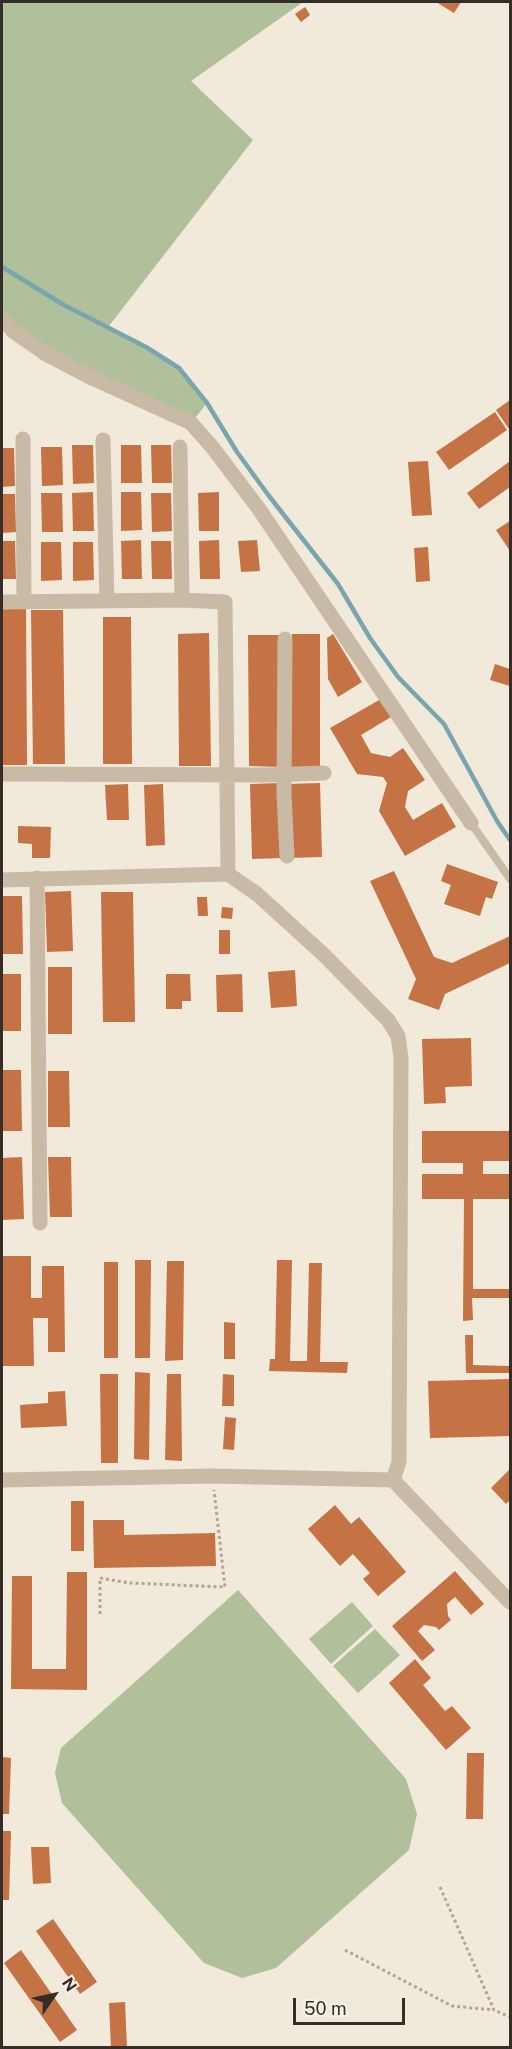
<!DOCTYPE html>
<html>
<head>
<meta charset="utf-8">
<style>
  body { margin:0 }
  #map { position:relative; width:512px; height:2049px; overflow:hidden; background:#f1e9da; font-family:"Public Sans",sans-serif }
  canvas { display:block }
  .frame { position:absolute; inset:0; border:3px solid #352d27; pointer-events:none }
  .north { position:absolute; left:24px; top:1965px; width:60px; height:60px; -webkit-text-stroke:4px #f9f2e6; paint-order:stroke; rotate:56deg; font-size:16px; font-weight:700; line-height:24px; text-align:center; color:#352d27 }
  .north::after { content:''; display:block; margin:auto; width:21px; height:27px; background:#352d27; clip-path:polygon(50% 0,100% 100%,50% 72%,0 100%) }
  .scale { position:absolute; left:293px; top:1998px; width:112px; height:27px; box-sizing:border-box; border:3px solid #352d27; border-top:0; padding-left:8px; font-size:18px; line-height:21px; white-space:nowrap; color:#352d27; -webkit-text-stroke:4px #f9f2e6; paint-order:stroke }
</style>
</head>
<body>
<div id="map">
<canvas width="512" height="2049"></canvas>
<div class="frame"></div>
<div class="north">N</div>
<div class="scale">50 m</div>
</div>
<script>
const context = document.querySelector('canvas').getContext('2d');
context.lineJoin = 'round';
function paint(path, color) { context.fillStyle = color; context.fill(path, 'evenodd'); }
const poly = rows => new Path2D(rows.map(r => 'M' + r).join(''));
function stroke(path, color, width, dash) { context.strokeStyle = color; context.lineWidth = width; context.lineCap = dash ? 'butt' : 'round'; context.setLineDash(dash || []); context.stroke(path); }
paint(poly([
  [2,2,303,2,191,81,253,140,109,326,146,347,179,368,207,403,191,423,92,378,2,318],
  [238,1590,406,1779,417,1814,409,1850,276,1968,242,1978,204,1963,62,1803,55,1773,61,1748],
  [352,1602,373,1626,331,1664,309,1639],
  [375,1629,400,1655,358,1693,333,1666]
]), '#afc09a');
stroke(poly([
  [2,267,64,305,146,347,179,368,207,403,237,452,269,496,338,584,370,638,398,677,444,724,497,821,510,840]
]), '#79a5ae', 4.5);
paint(poly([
  [436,2,461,2,454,13],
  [305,7,310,15,301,22,295,14],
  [510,400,510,428,509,429,496,410],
  [495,412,507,430,449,470,436,452],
  [72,445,93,445,94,483,73,484],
  [121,445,141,445,142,483,121,483],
  [151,445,171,445,172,483,152,483],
  [41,447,62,447,63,485,42,486],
  [2,448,14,448,15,486,2,487],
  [428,461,432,515,412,516,408,462],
  [510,461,510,487,479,509,467,493],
  [93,492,94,531,73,531,72,493],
  [121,492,141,492,142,530,121,531],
  [219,492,219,531,199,531,198,493],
  [41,493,62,493,63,532,42,532],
  [151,493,171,493,172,531,152,532],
  [2,494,15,494,16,532,2,533],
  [510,521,510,551,496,530],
  [141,540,142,579,122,579,121,541],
  [219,540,220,579,200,579,199,541],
  [257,540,260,571,241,572,238,541],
  [2,541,15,541,16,579,2,579],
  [151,541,171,541,172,579,152,579],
  [41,542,61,542,62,580,41,581],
  [73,542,93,542,94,580,73,581],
  [428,547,430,581,416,582,414,548],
  [2,609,26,609,27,765,2,765],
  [31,610,63,610,65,764,33,764],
  [103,617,131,617,132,764,103,764],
  [209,633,211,766,179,766,178,634],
  [292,634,320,634,320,767,291,767],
  [333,634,362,682,338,697,328,679,327,638],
  [248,635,280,635,281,767,249,766],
  [495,664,510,669,510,686,490,680],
  [381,699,391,717,361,735,371,753,390,757,403,748,425,780,408,791,405,807,413,820,442,803,456,827,405,856,379,811,387,783,383,777,357,774,330,728],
  [280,783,283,858,252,859,250,784],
  [320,783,322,857,289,858,287,784],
  [128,784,129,820,107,820,105,785],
  [163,784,165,845,146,846,144,785],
  [18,826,51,827,50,858,32,858,32,844,18,843],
  [447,864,498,882,492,899,486,897,480,916,444,904,451,885,441,881],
  [394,871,434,957,452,963,510,936,510,963,445,994,439,1010,408,999,416,979,370,881],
  [71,891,73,951,47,952,45,892],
  [101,892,133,892,135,1022,103,1022],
  [2,896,22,896,23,954,2,954],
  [197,897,207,897,208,916,198,916],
  [222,907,233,908,232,919,221,918],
  [219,930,230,930,230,954,219,954],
  [48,967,72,967,72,1034,48,1034],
  [295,970,297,1006,271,1008,268,972],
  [2,974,21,974,21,1031,2,1031],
  [166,974,190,974,191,1001,182,1001,182,1009,166,1009],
  [242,974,243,1012,217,1012,216,975],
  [471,1038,472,1086,445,1087,446,1103,424,1104,422,1039],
  [2,1070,21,1070,22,1131,2,1131],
  [48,1071,69,1071,70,1127,48,1127],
  [422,1131,510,1131,510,1161,483,1161,483,1174,510,1174,510,1199,473,1199,473,1289,510,1289,510,1298,472,1298,473,1320,463,1321,464,1199,422,1199,422,1174,463,1174,463,1163,422,1163],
  [22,1157,24,1219,2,1220,2,1158],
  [48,1157,71,1157,72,1217,50,1217],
  [2,1256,31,1256,31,1298,42,1298,42,1266,64,1266,65,1352,48,1352,48,1318,33,1318,34,1366,2,1366],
  [135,1260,151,1260,150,1358,135,1358],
  [277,1260,292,1260,290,1361,307,1361,309,1263,322,1263,320,1362,348,1362,347,1373,269,1371,270,1359,275,1359],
  [167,1261,184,1261,183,1360,165,1361],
  [104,1262,118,1262,118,1358,104,1358],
  [224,1322,235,1323,235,1359,224,1359],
  [465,1335,473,1335,473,1365,510,1366,510,1373,466,1373],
  [135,1372,150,1373,149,1460,134,1459],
  [100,1374,118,1374,118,1463,101,1463],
  [167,1374,181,1374,182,1461,165,1460],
  [223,1374,234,1375,234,1406,222,1406],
  [509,1379,510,1436,430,1438,428,1381],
  [65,1391,67,1426,21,1428,20,1405,48,1403,48,1392],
  [225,1417,236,1418,234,1450,223,1449],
  [510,1469,510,1500,506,1504,491,1488],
  [71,1501,84,1501,84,1551,71,1551],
  [335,1505,351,1524,359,1517,406,1572,378,1596,363,1579,370,1573,353,1554,340,1566,308,1529],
  [93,1520,124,1520,124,1535,215,1533,216,1566,94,1568],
  [455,1571,484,1604,471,1615,455,1597,447,1604,448,1616,451,1620,439,1630,436,1627,424,1625,418,1631,435,1650,422,1661,392,1626],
  [67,1572,87,1572,87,1690,11,1689,12,1576,32,1576,32,1669,66,1669],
  [415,1659,431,1678,423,1685,445,1711,452,1706,471,1728,446,1750,389,1683],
  [467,1753,484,1753,483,1819,466,1819],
  [2,1757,11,1758,9,1814,2,1814],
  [2,1831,11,1831,9,1900,2,1900],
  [31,1847,49,1847,51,1883,33,1884],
  [53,1919,97,1982,80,1994,36,1931],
  [21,1950,77,2030,60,2042,4,1963],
  [125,2002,127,2048,111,2048,109,2003]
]), '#c57244');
stroke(poly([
  [100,1614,100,1578,130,1583,225,1587,214,1490],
  [440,1887,494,2010,510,2017],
  [345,1950,452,2006,494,2010]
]), '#b5a490', 3, [3, 3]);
stroke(poly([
  [471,823,510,879]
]), '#c9baa6', 8);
stroke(poly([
  [2,318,13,331,46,354,92,378,191,423,213,448,259,509,471,823],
  [23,439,24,601],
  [103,440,107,601],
  [180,447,182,600],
  [2,602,182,600,225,602,228,874],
  [285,639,284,794,287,856],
  [2,774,267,775,324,773],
  [37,878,40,1223],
  [2,880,228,874,257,894,324,955,388,1020,398,1036,401,1058,399,1462,393,1480],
  [2,1480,212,1476,393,1480,510,1602]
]), '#c9baa6', 15);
</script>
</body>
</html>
